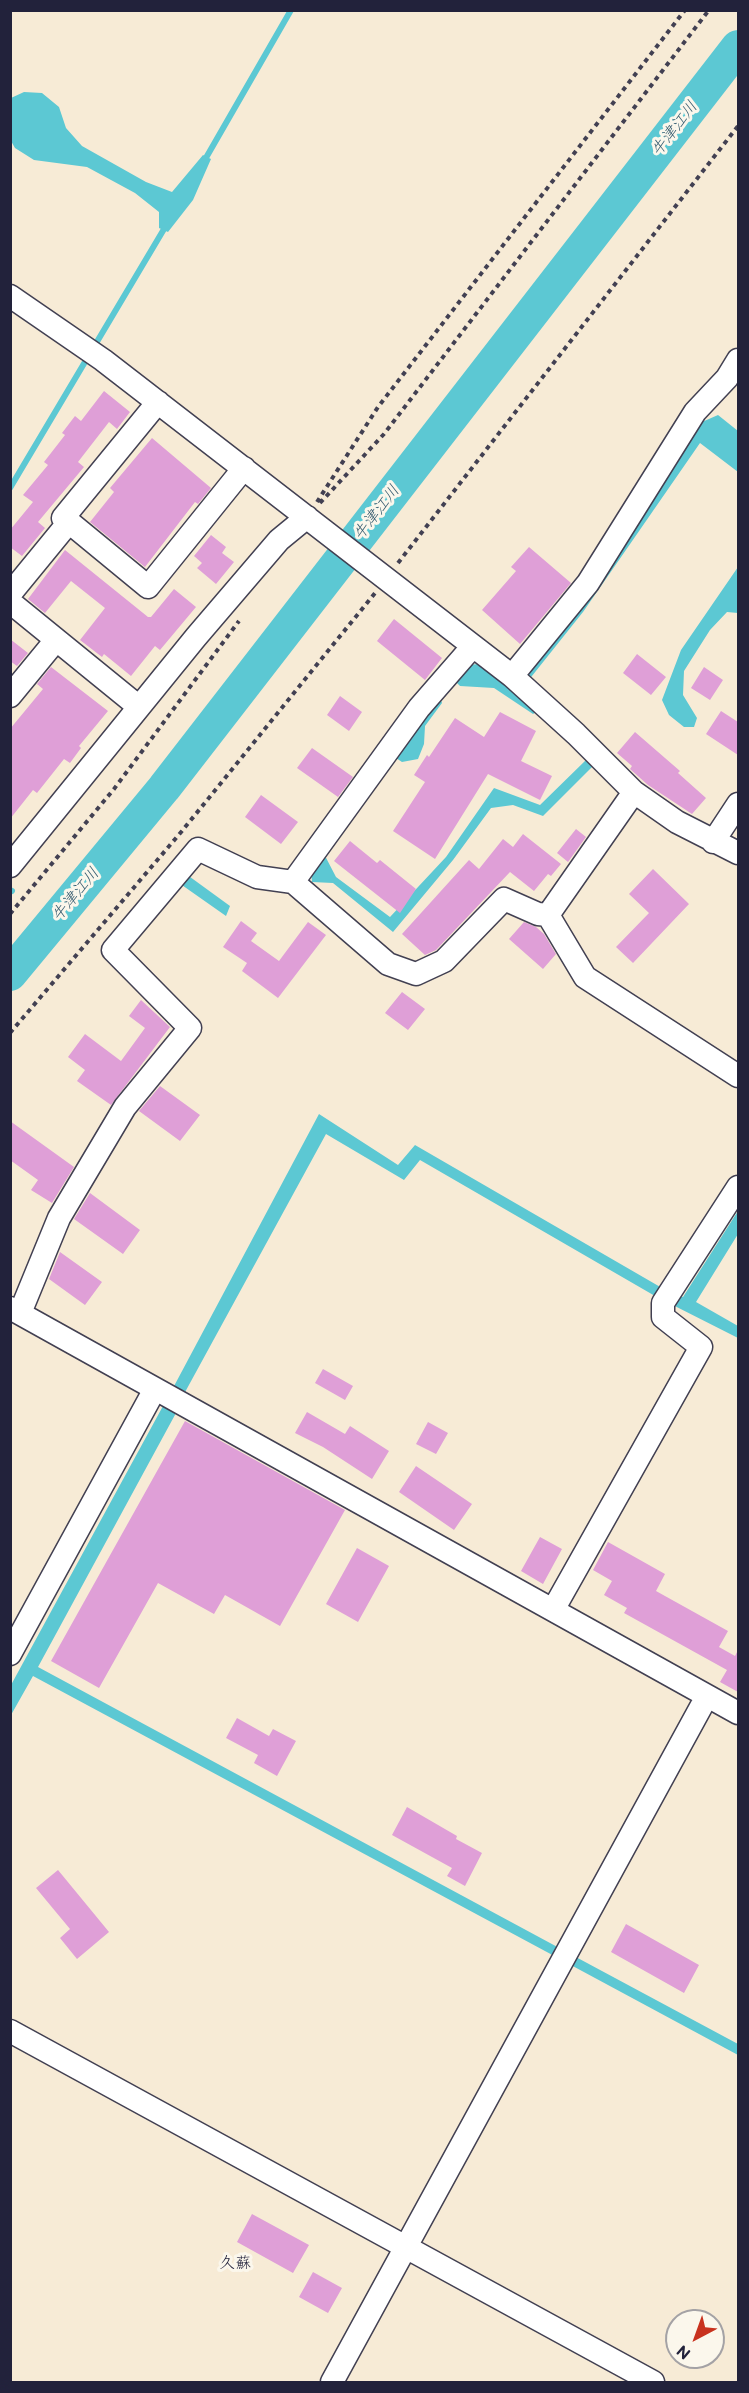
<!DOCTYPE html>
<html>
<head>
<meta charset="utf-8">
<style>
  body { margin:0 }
  #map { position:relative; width:749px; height:2393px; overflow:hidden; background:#f7ebd6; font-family:"Balsamiq Sans",sans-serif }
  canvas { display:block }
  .frame { position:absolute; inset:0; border:12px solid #22223b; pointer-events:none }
  .north { position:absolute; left:665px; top:2309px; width:60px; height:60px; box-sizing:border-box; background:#fbf7ec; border:2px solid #a4a2a5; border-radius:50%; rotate:221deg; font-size:16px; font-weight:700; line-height:24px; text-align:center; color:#22223b }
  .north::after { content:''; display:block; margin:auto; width:21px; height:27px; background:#c8321e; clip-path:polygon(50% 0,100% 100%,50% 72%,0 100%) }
</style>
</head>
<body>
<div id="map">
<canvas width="749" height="2393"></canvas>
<div class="frame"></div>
<div class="north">N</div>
</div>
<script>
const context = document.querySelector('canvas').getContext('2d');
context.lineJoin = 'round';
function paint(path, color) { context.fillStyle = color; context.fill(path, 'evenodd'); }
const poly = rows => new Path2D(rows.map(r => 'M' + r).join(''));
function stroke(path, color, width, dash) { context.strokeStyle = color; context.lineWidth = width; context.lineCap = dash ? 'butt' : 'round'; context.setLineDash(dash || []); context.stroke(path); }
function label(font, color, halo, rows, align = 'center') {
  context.font = font + ' "Balsamiq Sans","Klee One",sans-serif'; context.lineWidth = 6; context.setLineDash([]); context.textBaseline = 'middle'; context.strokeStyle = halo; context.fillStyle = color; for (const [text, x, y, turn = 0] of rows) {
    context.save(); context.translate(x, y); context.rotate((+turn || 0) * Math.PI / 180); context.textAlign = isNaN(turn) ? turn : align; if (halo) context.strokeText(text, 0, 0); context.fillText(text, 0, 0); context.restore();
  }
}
paint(poly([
  [24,92,42,93,59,107,66,128,82,146,146,182,172,192,203,155,211,159,193,200,168,232,159,228,159,212,135,193,87,167,34,160,15,148,11,141,11,98],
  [718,415,738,431,738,472,700,443,583,612,520,691,538,711,533,714,494,688,460,686,456,682,469,665,478,664,511,688,576,608,702,422],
  [738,567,738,613,727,612,710,630,684,671,683,695,697,718,694,727,684,727,669,715,662,700,681,650],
  [440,697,442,703,425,726,424,744,418,759,402,762,393,756],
  [586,760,593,766,543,816,513,805,491,808,453,860,393,932,333,883,312,882,311,869,323,852,336,877,390,917,446,857,494,788,540,805],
  [186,874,230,906,226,916,179,883],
  [319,1114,398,1165,415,1145,662,1288,683,1297,738,1211,738,1234,696,1302,738,1326,738,1338,655,1296,420,1160,404,1180,326,1134,184,1394,173,1388],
  [163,1406,176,1413,38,1667,563,1950,558,1958,33,1676,11,1715,11,1685],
  [574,1956,738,2044,738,2055,569,1964]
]), '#5cc8d3');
stroke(poly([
  [203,163,291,10],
  [10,488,167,224],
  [10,890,12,891]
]), '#5cc8d3', 6);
stroke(poly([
  [10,974,164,788,738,47]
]), '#5cc8d3', 34);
paint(poly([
  [104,391,130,412,117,429,109,422,78,462,84,467,38,522,45,528,22,556,10,547,10,530,33,502,23,495,48,465,44,462,65,435,62,433,75,416,81,421],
  [152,438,211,488,198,504,195,502,145,567,90,522,114,492,110,488],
  [211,535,226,547,222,553,234,562,216,584,197,568,202,563,194,556],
  [529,547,571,583,520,644,482,610,516,571,511,567],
  [65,550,148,617,151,617,174,589,196,607,160,650,155,646,131,676,104,654,102,657,80,640,105,608,71,581,45,613,28,599],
  [394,619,442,658,425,680,377,641],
  [10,639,28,653,17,666,10,661],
  [637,654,666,677,651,695,623,673],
  [51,667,108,711,79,746,81,748,70,763,64,759,37,793,33,790,10,819,10,729,43,689,37,684],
  [704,667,723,680,710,700,691,688],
  [340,696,362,712,349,731,327,715],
  [721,711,738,722,738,755,706,734],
  [500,712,536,731,521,761,552,776,540,800,488,774,435,859,393,831,425,782,414,775,427,755,429,757,455,718,484,737],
  [635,732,680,771,678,773,706,798,692,814,648,785,630,769,632,766,617,753],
  [312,748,353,777,338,797,297,768],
  [261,795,298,822,281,844,245,817],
  [576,829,586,837,568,862,557,853],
  [523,834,561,864,551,876,548,874,534,891,510,872,436,950,425,955,402,934,469,860,479,869,503,839,513,847],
  [350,841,377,863,380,860,416,889,400,913,334,861],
  [653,869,689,904,633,963,616,947,649,913,629,894],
  [241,921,257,933,251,941,279,961,308,922,326,935,278,998,242,971,247,963,223,947],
  [524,922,536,927,544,934,556,954,543,969,509,939],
  [402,992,425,1009,408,1030,385,1013],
  [141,1000,170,1027,111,1105,77,1081,85,1070,68,1057,85,1034,121,1061,145,1028,129,1016],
  [160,1086,200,1115,180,1141,139,1111],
  [10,1121,74,1167,52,1203,31,1190,38,1180,10,1160],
  [90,1193,140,1230,123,1254,74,1219],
  [60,1252,102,1282,85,1305,49,1279],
  [323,1369,353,1386,345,1400,315,1383],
  [307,1412,345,1434,350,1426,389,1451,372,1479,323,1447,295,1433],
  [185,1421,345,1510,280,1626,225,1595,214,1614,158,1583,99,1688,51,1661],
  [428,1422,448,1433,436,1454,416,1444],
  [416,1466,472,1504,454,1530,399,1492],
  [540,1537,562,1549,543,1584,521,1571],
  [608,1542,665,1574,656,1591,728,1631,719,1647,735,1656,738,1650,738,1692,720,1682,727,1670,624,1613,627,1608,604,1595,612,1581,593,1570],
  [357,1548,389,1566,358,1622,326,1604],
  [237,1718,269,1736,273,1729,296,1741,277,1776,254,1763,258,1755,226,1738],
  [407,1807,457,1836,456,1839,482,1853,465,1886,447,1876,452,1868,392,1835],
  [58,1870,109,1932,77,1959,60,1938,70,1929,36,1888],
  [626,1924,699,1965,684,1993,611,1952],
  [252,2214,309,2245,293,2273,237,2242],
  [313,2272,342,2288,328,2313,299,2297]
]), '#df9fd7');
const minor = poly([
  [10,296,103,360,512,676,576,734,634,792,677,822,738,853],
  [69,522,148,587,244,468],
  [10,594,69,522,63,518,158,402],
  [10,602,139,707],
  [512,676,588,583,695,412,727,378,738,360],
  [10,696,56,640],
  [634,792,548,915,585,977,738,1076],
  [713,842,738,804],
  [10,866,196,637,279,540,307,517],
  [293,882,388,964,416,974,444,961,504,899,538,914,548,915],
  [10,1308,738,1713],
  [20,1313,59,1218,125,1107,190,1028,113,950,198,849,257,877,293,882,419,708,473,646],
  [553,1610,701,1347,663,1317,663,1303,738,1187],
  [10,1654,155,1389],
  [10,2031,653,2382],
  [332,2382,707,1696]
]);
stroke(minor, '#424052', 25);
stroke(poly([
  [317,502,378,407,685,10],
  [320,503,384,434,709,10],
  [398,563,738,126],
  [10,914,114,789,239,621],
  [10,1033,182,831,375,593]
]), '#424052', 4, [4.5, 4.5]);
stroke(minor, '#fff', 22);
label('italic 16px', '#365c70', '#fbf7ec', [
  ["牛津江川",675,129,-52],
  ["牛津江川",377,513,-52],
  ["牛津江川",76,895,-50]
]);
label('16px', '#22223b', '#fbf7ec', [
  ["久蘇",235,2264]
]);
</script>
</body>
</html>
